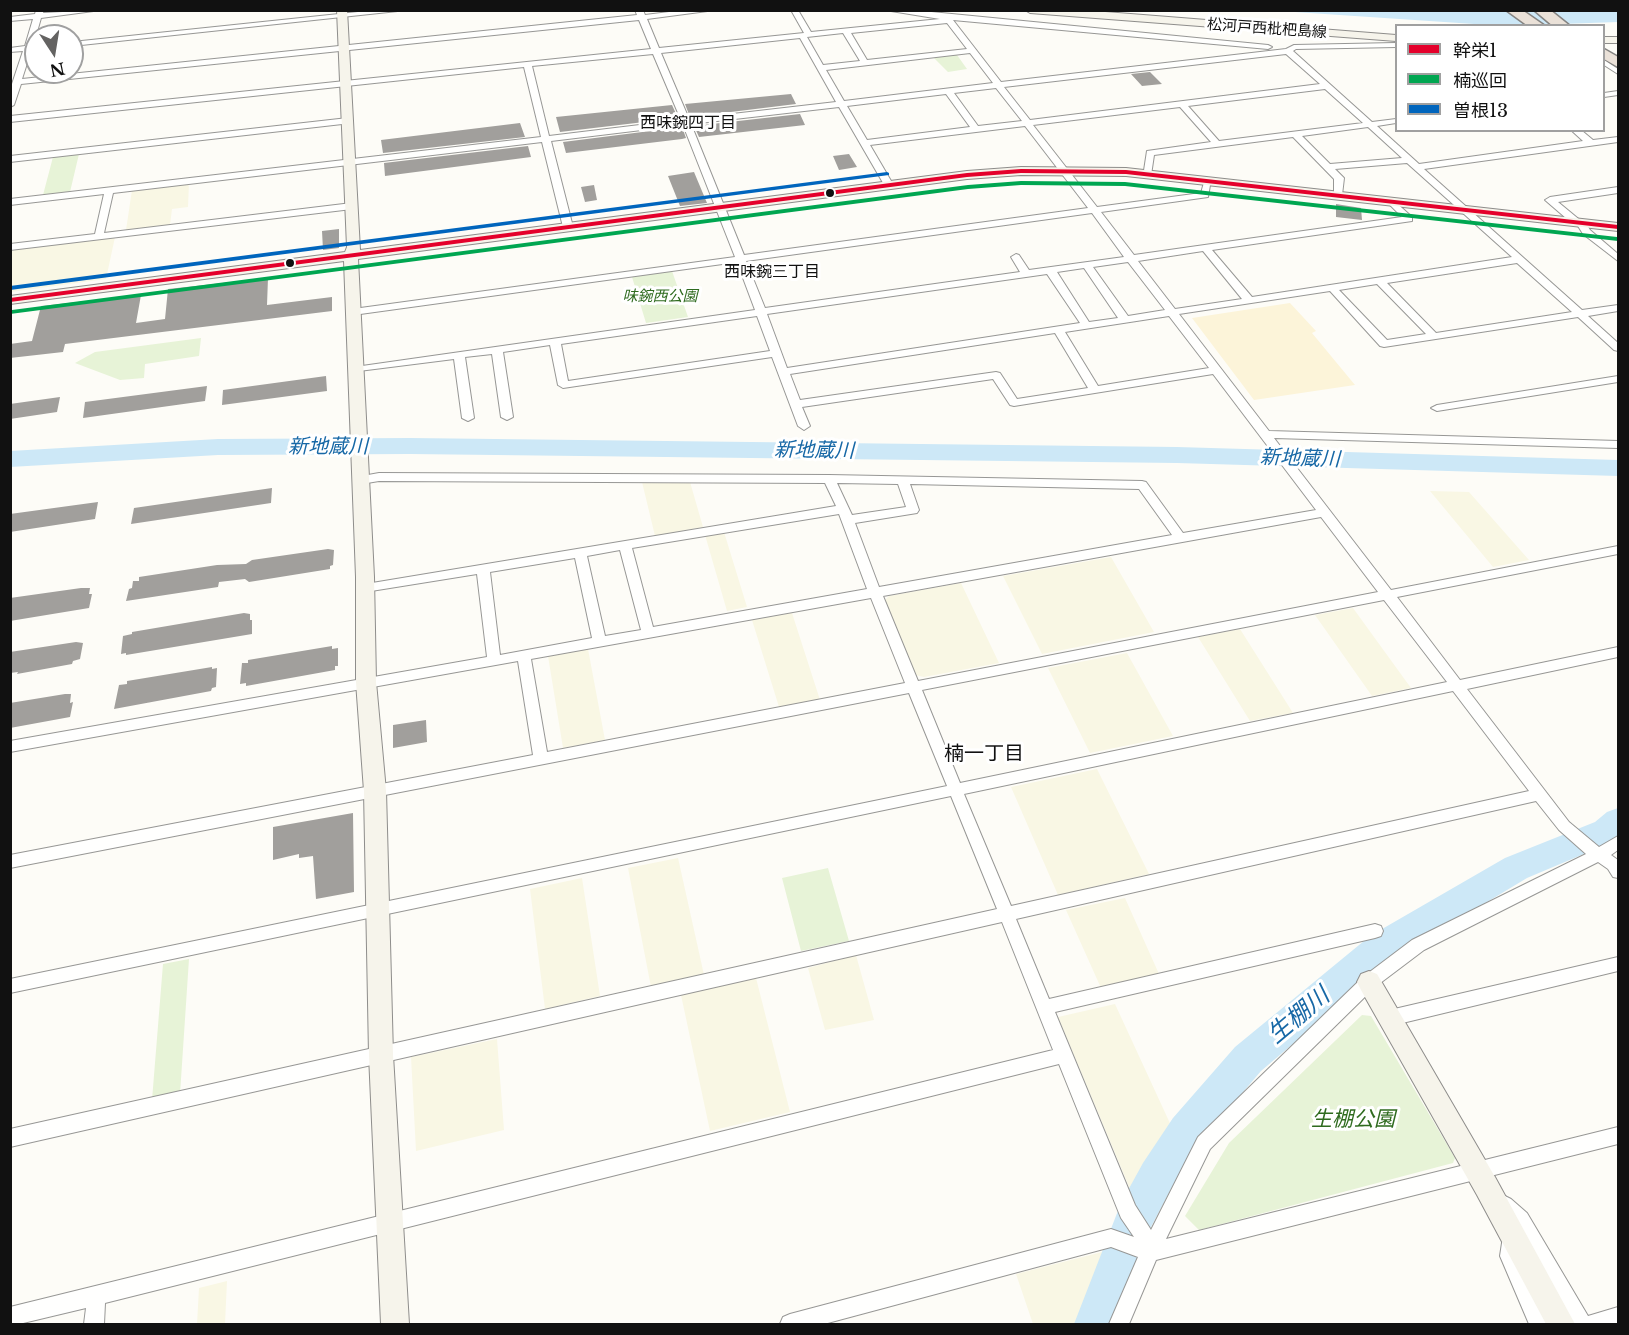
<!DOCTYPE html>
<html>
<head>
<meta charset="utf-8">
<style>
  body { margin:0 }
  #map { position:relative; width:1629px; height:1335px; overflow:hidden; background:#fdfcf7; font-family:"Libre Baskerville","Noto Sans JP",serif }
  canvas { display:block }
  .frame { position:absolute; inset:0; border:12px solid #111; pointer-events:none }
  .legend { position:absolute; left:1395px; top:24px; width:210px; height:108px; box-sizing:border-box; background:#fff; border:2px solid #a0a0a0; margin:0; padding:8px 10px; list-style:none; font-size:18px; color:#111 }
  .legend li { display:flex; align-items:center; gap:12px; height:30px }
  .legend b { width:30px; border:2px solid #a0a0a0 }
  .north { position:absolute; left:24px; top:24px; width:60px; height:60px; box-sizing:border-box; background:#fff; border:2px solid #a0a0a0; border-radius:50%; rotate:168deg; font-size:16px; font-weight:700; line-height:24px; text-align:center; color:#111 }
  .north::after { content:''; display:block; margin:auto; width:21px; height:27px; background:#646362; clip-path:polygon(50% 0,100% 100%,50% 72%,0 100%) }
</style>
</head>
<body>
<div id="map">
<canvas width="1629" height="1335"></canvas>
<div class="frame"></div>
<ul class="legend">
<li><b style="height:8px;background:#e4002b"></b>幹栄1</li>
<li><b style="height:8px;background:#00a651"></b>楠巡回</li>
<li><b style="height:8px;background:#0065bd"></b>曽根13</li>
</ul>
<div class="north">N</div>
</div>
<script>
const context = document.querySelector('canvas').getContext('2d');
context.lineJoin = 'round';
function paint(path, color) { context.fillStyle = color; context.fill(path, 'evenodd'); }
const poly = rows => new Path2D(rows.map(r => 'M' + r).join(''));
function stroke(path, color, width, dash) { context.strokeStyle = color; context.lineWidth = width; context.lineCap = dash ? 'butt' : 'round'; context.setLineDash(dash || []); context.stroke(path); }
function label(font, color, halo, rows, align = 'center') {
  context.font = font + ' "Libre Baskerville","Noto Sans JP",serif'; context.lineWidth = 6; context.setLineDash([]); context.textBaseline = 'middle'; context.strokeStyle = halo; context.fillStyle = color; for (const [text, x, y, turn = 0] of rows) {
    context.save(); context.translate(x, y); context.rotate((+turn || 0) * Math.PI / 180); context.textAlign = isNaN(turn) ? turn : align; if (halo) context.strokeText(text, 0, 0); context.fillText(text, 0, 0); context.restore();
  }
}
paint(poly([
  [189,183,188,207,172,209,170,225,126,230,132,190],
  [115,237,106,279,11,292,12,250],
  [642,482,690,482,703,527,655,536],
  [1430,491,1469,492,1529,560,1493,567],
  [724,532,747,607,727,611,705,535],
  [1111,557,1154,632,1042,654,1003,576],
  [961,583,999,663,924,677,915,675,885,600,889,596],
  [1353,608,1411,688,1372,696,1315,615],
  [792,613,820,700,779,707,752,620],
  [1240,629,1293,713,1250,721,1198,637],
  [588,649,605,740,563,748,548,656],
  [1127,653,1173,736,1090,753,1048,668],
  [1097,769,1149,874,1058,895,1011,787],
  [678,858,704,975,651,987,628,868],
  [582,878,600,996,545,1009,530,889],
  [1125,898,1159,974,1101,988,1066,910],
  [856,955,874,1020,825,1030,808,968],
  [756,978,790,1112,710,1131,681,995],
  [1115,1004,1174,1132,1135,1201,1058,1017],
  [497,1039,504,1130,416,1151,411,1057],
  [1106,1251,1109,1254,1090,1305,1087,1324,1033,1324,1016,1274],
  [227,1281,225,1324,197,1324,199,1288]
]), '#f9f7e4');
paint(poly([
  [957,55,967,69,948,72,933,57],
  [79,154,70,192,43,195,53,157],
  [672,271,688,317,646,323,632,277],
  [201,338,199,356,145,364,144,378,120,380,75,363,95,352],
  [828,868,849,941,801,951,782,878],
  [189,959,180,1094,152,1100,163,964],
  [1362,1015,1371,1016,1455,1158,1453,1163,1199,1230,1185,1216,1229,1143]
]), '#e7f3d7');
paint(poly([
  [1290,303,1316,331,1312,333,1355,385,1254,400,1192,318]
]), '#fcf4d9');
paint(poly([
  [1618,10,1618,22,1532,25,1489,25,1280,11]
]), '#cde8f7');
paint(poly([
  [410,438,1177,447,1618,460,1618,476,1177,463,410,454,218,455,10,467,10,451,218,439,410,438],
  [1618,808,1617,840,1527,878,1394,958,1261,1071,1199,1144,1171,1189,1151,1227,1114,1324,1074,1324,1121,1203,1143,1163,1173,1118,1235,1047,1370,936,1505,858,1595,822,1607,812,1618,808]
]), '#cde8f7');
paint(poly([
  [1150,72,1162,84,1142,86,1131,74],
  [791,94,796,104,690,117,685,104],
  [672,105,678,118,560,132,556,117],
  [800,114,805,125,699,137,694,126],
  [520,123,525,137,383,153,381,140],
  [682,127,686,138,682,139,566,153,563,142],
  [528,146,531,157,385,176,384,163],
  [849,154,857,167,839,170,833,156],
  [694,172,707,203,680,206,668,176],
  [594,185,597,200,585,202,581,187],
  [1336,204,1361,208,1362,220,1336,217],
  [339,229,339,248,323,250,322,231],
  [268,278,267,305,332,297,332,311,65,344,63,352,10,358,10,344,32,341,41,306,141,295,136,323,165,319,168,289],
  [326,376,327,391,222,405,223,390],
  [207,386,205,401,83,418,85,402],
  [60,397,57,412,10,419,10,404],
  [272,488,271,503,131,524,134,508],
  [98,502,95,519,10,532,10,514],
  [328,549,334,550,333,565,330,566,330,569,249,582,245,579,219,582,218,587,126,601,129,589,132,588,133,581,139,581,139,577,217,565,246,564,252,560],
  [81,588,90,588,89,594,92,594,89,608,10,621,10,598],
  [244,613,250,614,250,620,252,620,252,634,126,655,126,653,121,654,123,636,132,634,132,632],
  [76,642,83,643,80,659,73,661,72,664,17,674,18,672,10,673,10,652],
  [332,646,332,649,338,648,338,666,335,666,335,670,246,686,246,683,240,684,242,663,248,663,248,660],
  [212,667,212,669,217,668,216,687,212,688,211,691,114,709,119,685,127,684,127,681],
  [65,694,71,694,70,703,73,702,70,717,10,728,10,703],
  [426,720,427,742,393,748,393,725],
  [353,813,354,892,316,899,313,856,299,858,299,854,273,860,273,827]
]), '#a19f9c');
const street = poly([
  [36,10,44,10,43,13,101,10,41,18,33,46,36,46,36,50,31,51,22,79,637,15,635,10,643,10,645,15,685,10,715,10,647,19,659,48,804,33,791,10,798,10,811,32,940,19,885,10,911,10,1268,45,1272,47,1268,49,953,20,1001,82,1286,49,1294,45,1396,43,1396,47,1296,49,1293,51,1372,122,1396,119,1396,123,1377,126,1419,164,1583,141,1571,130,1581,130,1593,140,1618,137,1618,142,1424,169,1582,310,1618,305,1618,311,1588,316,1618,343,1618,351,1614,350,1578,317,1384,347,1380,346,1330,291,1179,314,1269,431,1618,441,1618,448,1274,438,1391,590,1618,546,1618,554,1397,597,1460,680,1618,647,1618,657,1467,689,1569,822,1599,847,1618,836,1618,850,1611,855,1618,860,1618,878,1613,877,1608,869,1598,862,1424,950,1375,987,1210,1149,1166,1239,1618,1127,1618,1144,1156,1260,1129,1324,1109,1324,1138,1257,1111,1247,824,1324,780,1324,783,1317,790,1314,1111,1229,1134,1237,1121,1218,1059,1064,105,1303,104,1324,84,1324,86,1308,19,1324,10,1324,10,1307,1053,1050,1002,922,10,1147,10,1129,997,909,951,796,10,993,10,979,947,786,909,693,10,868,10,855,533,755,518,661,10,752,10,741,487,657,477,574,365,592,360,591,359,588,360,585,836,506,825,483,379,481,361,484,357,483,355,480,357,477,379,473,829,475,1142,481,1146,482,1183,533,1316,510,1213,374,1014,406,1010,405,993,379,802,407,810,426,804,430,798,426,772,357,563,388,558,385,550,345,503,352,513,417,507,420,501,417,492,354,465,357,474,418,468,421,462,418,454,359,351,372,351,368,355,367,755,310,737,262,353,315,348,312,353,309,735,257,683,125,551,141,573,227,568,230,563,227,542,142,113,193,104,233,352,203,357,206,352,209,10,250,10,244,95,234,104,194,10,205,10,199,541,137,524,67,10,122,10,116,651,49,639,20,21,84,14,105,10,107,10,90,23,51,10,52,10,48,25,46,33,19,10,21,10,17,35,14,36,10],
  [947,23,967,49,867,60,851,33,947,23],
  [843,33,860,61,823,65,807,37,843,33],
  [800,38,836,102,689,119,661,53,800,38],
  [970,53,993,83,844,101,826,70,970,53],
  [653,54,681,120,549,136,532,66,653,54],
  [1286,54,1320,84,1030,120,1004,87,1286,54],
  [996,88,1022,121,978,126,954,93,996,88],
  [1325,89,1363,123,1219,141,1188,106,1325,89],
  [946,94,970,127,867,140,847,106,946,94],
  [839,107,886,188,894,186,870,145,1025,126,1088,208,744,255,691,124,839,107],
  [1180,107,1211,142,1147,151,1143,177,1151,175,1154,155,1293,137,1334,179,1334,197,1342,195,1344,178,1335,169,1407,163,1512,257,1252,297,1212,250,1412,221,1412,217,1392,199,1387,202,1402,217,1134,255,1101,212,1208,197,1211,179,1205,179,1201,193,1097,207,1033,125,1180,107],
  [1368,127,1402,158,1330,164,1302,136,1368,127],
  [1092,213,1124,257,1029,270,1019,255,1016,254,1011,257,1020,272,765,308,746,261,1092,213],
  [1203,251,1242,299,1175,309,1138,261,1203,251],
  [1128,262,1165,310,1128,316,1093,267,1128,262],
  [1517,263,1572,312,1436,333,1387,283,1517,263],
  [1084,268,1118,318,1089,322,1057,272,1084,268],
  [1047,274,1080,323,787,368,767,314,1047,274],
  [1377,284,1426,334,1387,340,1339,290,1377,284],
  [757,316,770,351,568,381,561,344,757,316],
  [1169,316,1209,368,1098,386,1065,332,1169,316],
  [1055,333,1088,388,1017,399,1000,373,996,372,800,400,790,374,1055,333],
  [837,483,898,484,906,507,852,515,837,483],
  [910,484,1139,489,1172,535,879,587,855,523,917,513,919,510,910,484],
  [839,514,867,589,653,627,632,548,839,514],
  [1321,517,1378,592,918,681,883,596,1321,517],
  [620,550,641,630,605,636,587,556,620,550],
  [575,558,592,638,500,655,490,572,575,558],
  [871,598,905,683,547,752,531,659,871,598],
  [1384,600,1447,682,960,783,922,690,1384,600],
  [1453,691,1529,791,1011,906,964,794,1453,691],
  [1536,801,1559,830,1586,854,1412,940,1363,977,1198,1137,1151,1230,1135,1205,1055,1012,1375,938,1381,936,1383,931,1381,926,1375,924,1049,999,1016,919,1536,801],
  [377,10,407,10,72,46,72,42,377,10],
  [1604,60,1618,69,1618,74,1604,65,1604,60],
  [1618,91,1618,95,1604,97,1604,93,1618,91],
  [348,118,351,119,351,123,10,162,10,156,348,118],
  [1618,187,1618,193,1558,202,1581,221,1585,222,1590,230,1618,254,1618,261,1583,234,1578,226,1574,225,1545,200,1550,197,1618,187],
  [1618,376,1618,382,1437,411,1431,408,1437,405,1618,376],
  [1618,957,1618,971,1390,1026,1384,1023,1382,1018,1384,1013,1390,1010,1618,957],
  [1505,1196,1511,1199,1527,1213,1588,1316,1618,1307,1618,1324,1571,1324,1520,1238,1518,1256,1549,1324,1529,1324,1500,1256,1504,1230,1511,1228,1515,1229,1499,1211,1496,1205,1499,1199,1505,1196]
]);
const secondary = poly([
  [337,10,347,10,360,250,967,171,1021,167,1126,168,1618,223,1618,231,1126,176,1021,175,967,179,358,259,374,577,376,682,386,791,393,1055,409,1324,381,1324,369,1055,364,791,356,682,356,577,344,261,10,304,10,296,345,252,347,247,337,10],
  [1025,10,1080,10,1396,35,1396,41,1030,13,1025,10],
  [1604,37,1618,37,1618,43,1604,43,1604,37],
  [1369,971,1377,974,1495,1177,1575,1324,1546,1324,1477,1195,1361,990,1357,982,1361,974,1369,971]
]);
const highway = poly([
  [1506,10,1522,10,1545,26,1528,26,1506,10],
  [1534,10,1550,10,1570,26,1553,26,1534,10],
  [1604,49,1618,57,1618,67,1604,59,1604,49]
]);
stroke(street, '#979795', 2);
stroke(secondary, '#8e8d8b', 2);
stroke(highway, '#858482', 3);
paint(street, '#fffffe');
paint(secondary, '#f6f4eb');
paint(highway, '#eae1d8');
paint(poly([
  [1021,169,1126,170,1618,225,1618,229,1126,174,1021,173,967,177,10,302,10,298,967,173,1021,169]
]), '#e4002b');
paint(poly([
  [1021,181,1125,182,1617,237,1618,237,1618,241,1125,186,1021,185,968,189,10,314,10,310,12,310,968,185,1021,181]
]), '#00a651');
paint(poly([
  [887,172,889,173,889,175,10,290,10,286,887,172]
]), '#0065bd');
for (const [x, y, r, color] of [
  [830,193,5,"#111"],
  [290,263,5,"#111"]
]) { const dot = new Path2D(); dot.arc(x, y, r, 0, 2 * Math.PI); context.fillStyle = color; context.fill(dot); stroke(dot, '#fff', 2); }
label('15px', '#111', '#fff', [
  ["松河戸西枇杷島線",1267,29,4]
]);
label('italic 15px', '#2f6b1f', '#fff', [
  ["味鋺西公園",660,297]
]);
label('16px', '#111', '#fff', [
  ["西味鋺四丁目",688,123],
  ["西味鋺三丁目",772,272]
]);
label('italic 20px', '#1768a6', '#fff', [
  ["新地蔵川",328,447],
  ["新地蔵川",814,451,1],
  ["新地蔵川",1300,459,2]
]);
label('20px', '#111', '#fff', [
  ["楠一丁目",984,754]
]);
label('italic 21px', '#2f6b1f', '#fff', [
  ["生棚公園",1353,1120]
]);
label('italic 24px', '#1768a6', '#fff', [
  ["生棚川",1299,1016,-40]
]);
</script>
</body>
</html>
